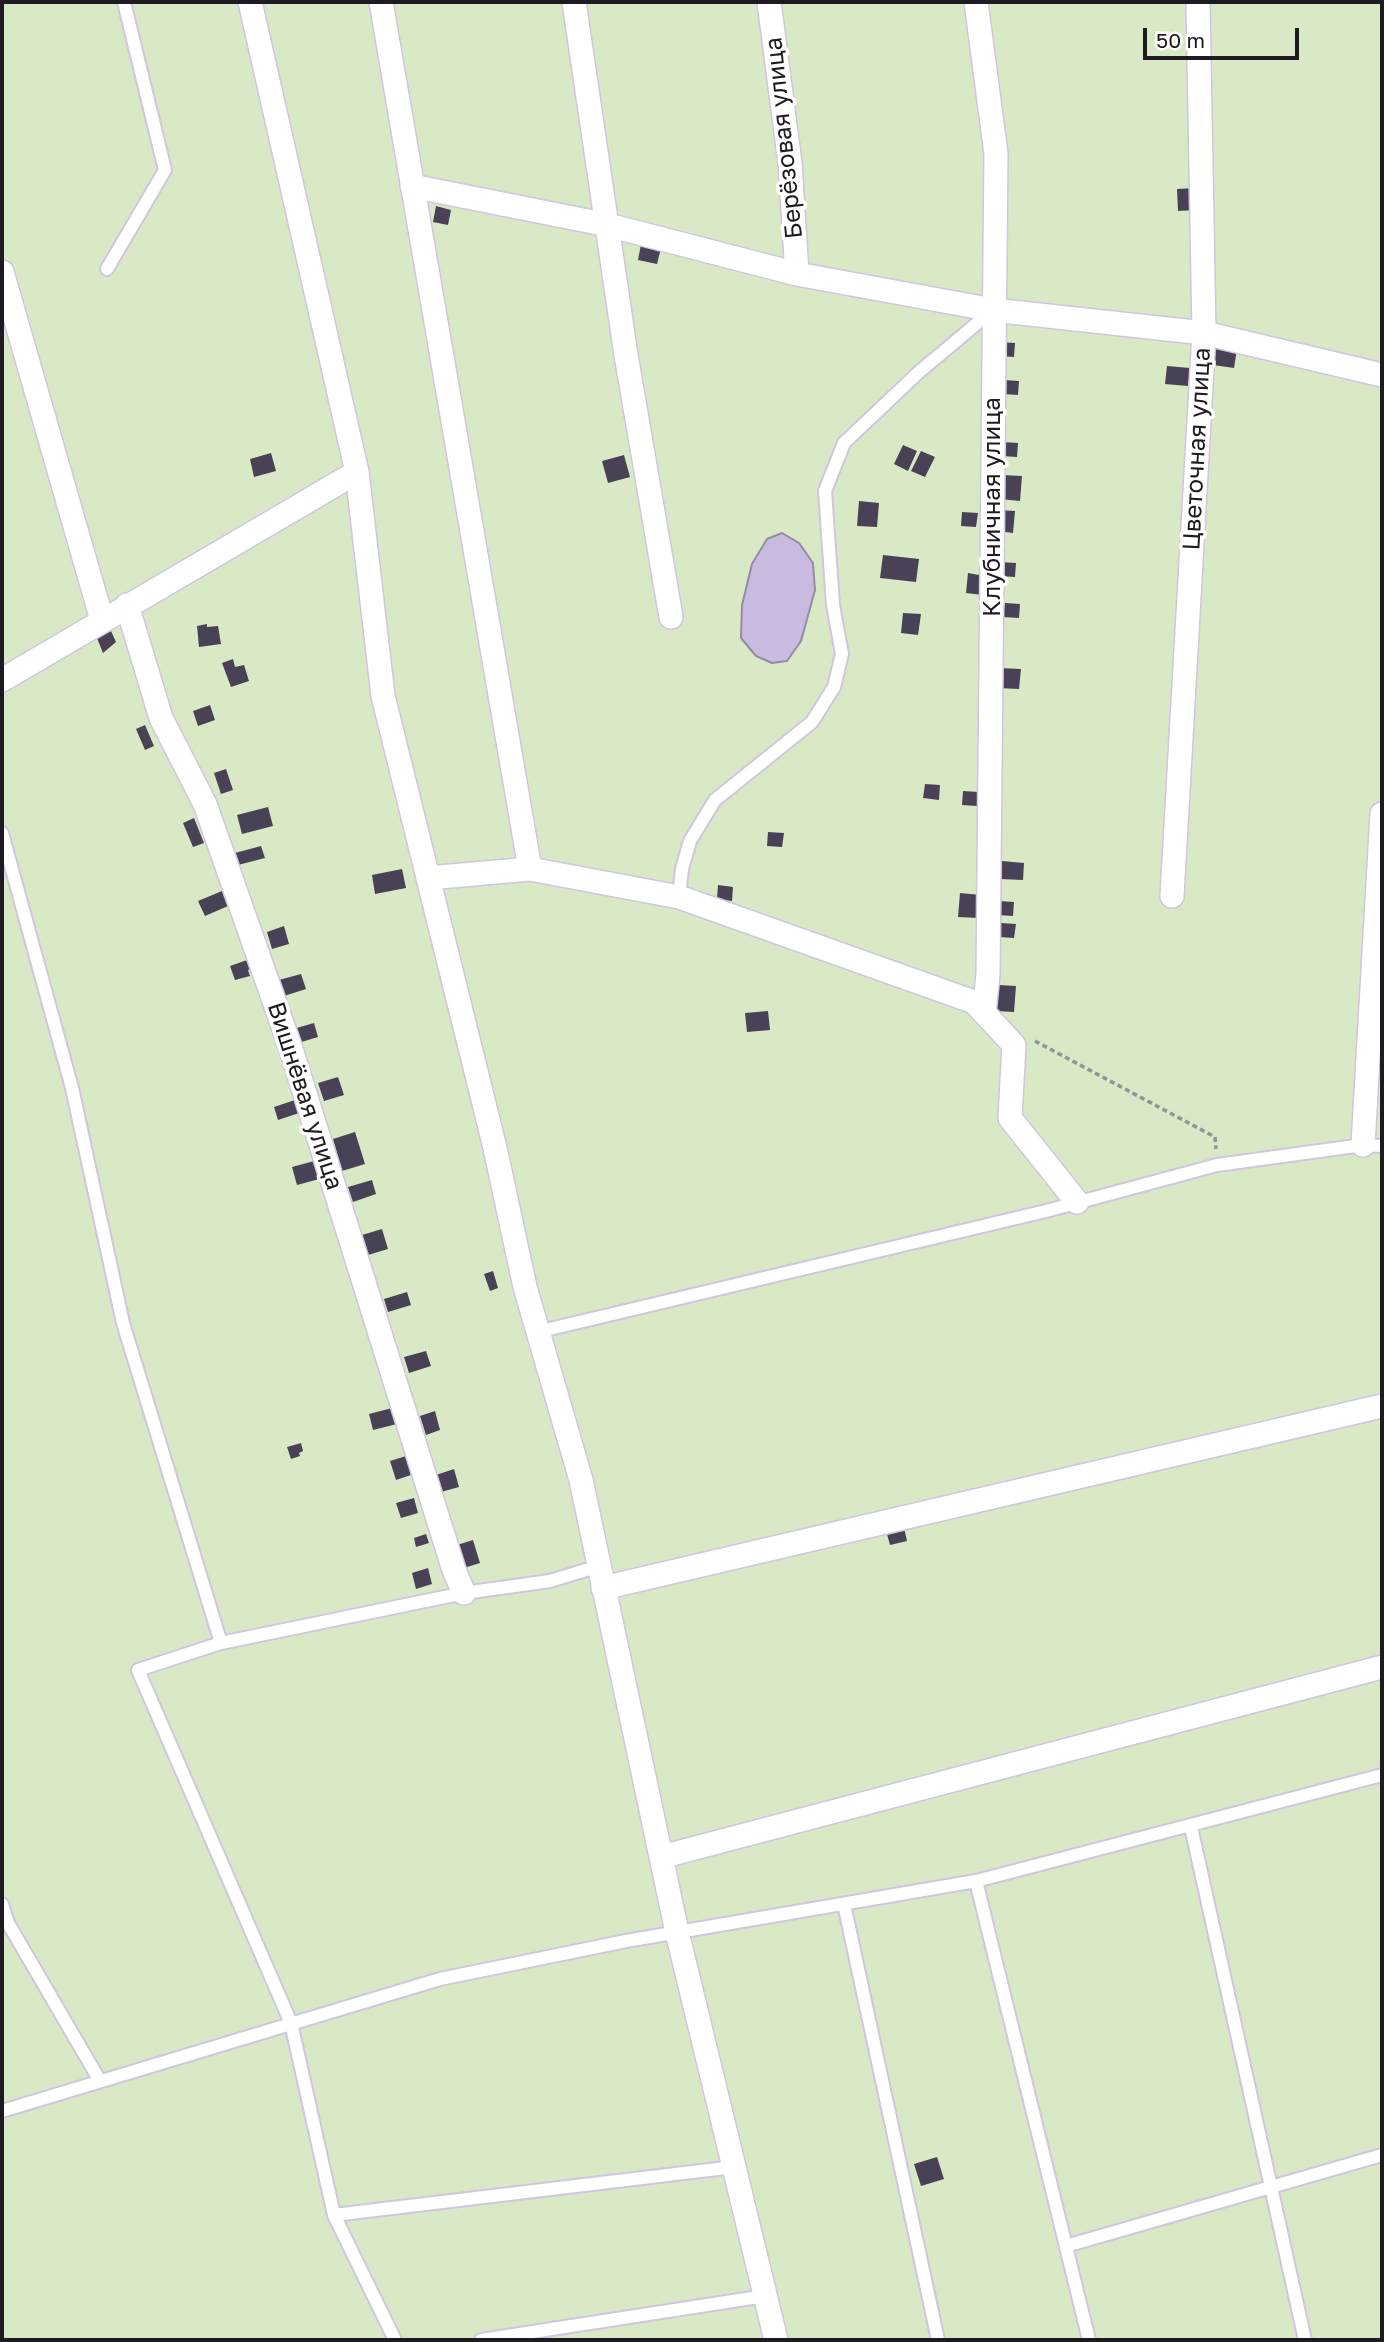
<!DOCTYPE html>
<html>
<head>
<meta charset="utf-8">
<style>
  body { margin:0 }
  #map { position:relative; width:1384px; height:2342px; overflow:hidden; background:#fcfaff; font-family:"Golos Text",sans-serif }
  canvas { display:block }
  .frame { position:absolute; inset:0; border:4px solid #1d1a22; pointer-events:none }
  .scale { position:absolute; left:1143px; top:28px; width:156px; height:32px; box-sizing:border-box; border:4px solid #1d1a22; border-top:0; padding-left:9px; font-size:21px; line-height:24px; white-space:nowrap; color:#1d1a22; -webkit-text-stroke:5px #fff; paint-order:stroke }
</style>
</head>
<body>
<div id="map">
<canvas width="1384" height="2342"></canvas>
<div class="frame"></div>
<div class="scale">50 m</div>
</div>
<script>
const context = document.querySelector('canvas').getContext('2d');
context.lineJoin = 'round';
function paint(path, color) { context.fillStyle = color; context.fill(path, 'evenodd'); }
const poly = rows => new Path2D(rows.map(r => 'M' + r).join(''));
function stroke(path, color, width, dash) { context.strokeStyle = color; context.lineWidth = width; context.lineCap = dash ? 'butt' : 'round'; context.setLineDash(dash || []); context.stroke(path); }
function label(font, color, halo, rows, align = 'center') {
  context.font = font + ' "Golos Text",sans-serif'; context.lineWidth = 7; context.setLineDash([]); context.textBaseline = 'middle'; context.strokeStyle = halo; context.fillStyle = color; for (const [text, x, y, turn = 0] of rows) {
    context.save(); context.translate(x, y); context.rotate((+turn || 0) * Math.PI / 180); context.textAlign = isNaN(turn) ? turn : align; if (halo) context.strokeText(text, 0, 0); context.fillText(text, 0, 0); context.restore();
  }
}
paint(poly([
  [2,2,1382,2,1382,2340,2,2340]
]), '#d9e9c6');
const water = poly([
  [782,533,799,543,813,563,815,590,801,641,787,661,772,663,756,656,741,638,742,605,752,564,767,539,782,533]
]);
paint(water, '#c9bbdf');
stroke(water, '#958ba6', 2);
paint(poly([
  [1196,188,1197,210,1178,211,1177,189],
  [436,206,451,210,448,225,433,222],
  [642,239,662,244,657,264,638,260],
  [999,342,1015,343,1014,357,998,356],
  [1216,346,1237,349,1234,368,1213,365],
  [1167,366,1190,368,1188,386,1165,384],
  [1004,380,1019,381,1018,395,1003,394],
  [1003,442,1018,443,1017,457,1002,456],
  [903,445,917,451,908,471,894,464],
  [921,451,935,457,925,477,911,471],
  [271,453,276,471,254,477,250,459],
  [624,455,630,477,608,483,602,461],
  [1002,475,1022,476,1020,501,1000,499],
  [859,501,879,503,877,527,857,526],
  [999,510,1015,511,1013,533,998,531],
  [962,512,978,513,976,527,961,526],
  [883,555,919,559,916,582,880,578],
  [1000,562,1016,563,1015,577,999,576],
  [968,573,985,576,983,595,966,593],
  [1005,603,1020,604,1019,618,1003,617],
  [903,613,921,614,918,635,901,633],
  [207,624,207,627,218,626,221,644,199,647,197,626],
  [111,631,116,642,103,653,97,638],
  [233,659,235,667,244,665,249,681,231,687,222,663],
  [999,668,1021,669,1019,689,998,688],
  [210,705,215,720,198,726,193,711],
  [145,725,154,746,145,750,136,729],
  [226,769,233,790,221,794,214,773],
  [925,784,940,785,939,800,923,798],
  [963,791,979,792,977,806,962,805],
  [268,807,273,826,242,834,237,815],
  [194,818,204,843,193,847,183,823],
  [768,832,784,833,782,847,767,846],
  [261,846,265,858,238,865,235,853],
  [1002,861,1024,863,1023,880,1000,879],
  [402,869,406,888,375,894,372,875],
  [718,885,733,887,732,901,717,899],
  [222,891,228,906,205,916,198,901],
  [960,893,981,895,979,918,958,917],
  [999,901,1014,902,1013,916,998,915],
  [1001,923,1016,924,1014,938,999,937],
  [284,926,289,944,272,949,267,932],
  [250,959,253,968,248,970,250,976,235,980,230,966],
  [301,974,306,989,284,996,279,980],
  [998,985,1016,986,1014,1012,996,1011],
  [768,1011,770,1030,747,1032,745,1013],
  [314,1023,318,1037,298,1043,293,1029],
  [338,1077,344,1095,324,1101,318,1083],
  [295,1100,299,1113,278,1120,274,1107],
  [355,1132,365,1164,342,1171,333,1139],
  [318,1160,323,1178,297,1185,292,1167],
  [372,1180,376,1194,353,1202,348,1187],
  [382,1229,388,1249,368,1255,362,1235],
  [493,1271,498,1288,490,1291,484,1274],
  [407,1292,411,1305,388,1312,384,1299],
  [426,1351,431,1366,409,1373,404,1357],
  [392,1408,397,1424,373,1430,369,1414],
  [435,1411,440,1430,426,1435,420,1416],
  [301,1443,303,1451,299,1453,300,1456,291,1459,287,1447],
  [406,1456,411,1475,396,1480,390,1461],
  [454,1469,459,1487,441,1492,436,1475],
  [414,1498,418,1513,401,1518,396,1503],
  [903,1523,907,1541,890,1545,885,1527],
  [426,1534,429,1543,416,1547,414,1538],
  [473,1540,480,1563,464,1568,457,1545],
  [428,1568,432,1584,416,1589,412,1573],
  [937,2157,944,2179,921,2186,914,2164]
]), '#494156');
const lane = poly([
  [107,269,165,170,124,2],
  [2,833,72,1088,123,1323,221,1643],
  [679,897,682,869,690,841,715,800,812,722,834,687,842,654,833,605,825,491,844,443,919,372,993,310],
  [537,1332,1046,1211,1217,1165,1363,1145,1382,1146],
  [1191,1827,1305,2340],
  [976,1881,1089,2340],
  [2,1904,8,1923,100,2081],
  [844,1904,938,2340],
  [2,2111,440,1979,626,1941,976,1881,1382,1775],
  [334,2215,734,2167],
  [1066,2246,1382,2155],
  [395,2340,334,2215,291,2023,138,1670,221,1643,464,1593,550,1581,599,1566],
  [481,2340,765,2296]
]);
const street = poly([
  [250,2,357,472,383,696,495,1148,525,1287,581,1480,677,1932,776,2340],
  [381,2,530,869],
  [574,2,626,355,671,617],
  [769,2,790,163,797,274],
  [976,2,996,154,988,974,984,1013],
  [412,186,608,225,797,274,993,310,1204,333,1382,375],
  [2,272,102,620],
  [127,605,161,718,205,804,291,1049,454,1570,464,1593],
  [2,680,357,472],
  [428,878,530,869,679,897,974,1002,1014,1045,1010,1118,1077,1202],
  [1172,896,1204,333,1198,2],
  [1363,1145,1382,814],
  [603,1588,1382,1406],
  [661,1857,1382,1667]
]);
stroke(lane, '#d0c6df', 16);
stroke(street, '#d0c6df', 26);
stroke(poly([
  [1035,1041,1215,1137,1216,1149]
]), '#959298', 3.5, [5, 3.5]);
stroke(lane, '#fff', 12);
stroke(street, '#fff', 23);
label('24px', '#1d1a22', '#fff', [
  ["Берёзовая улица",784,138,-96],
  ["Цветочная улица",1197,449,-87],
  ["Клубничная улица",992,507,-90],
  ["Вишнёвая улица",305,1096,72]
]);
</script>
</body>
</html>
